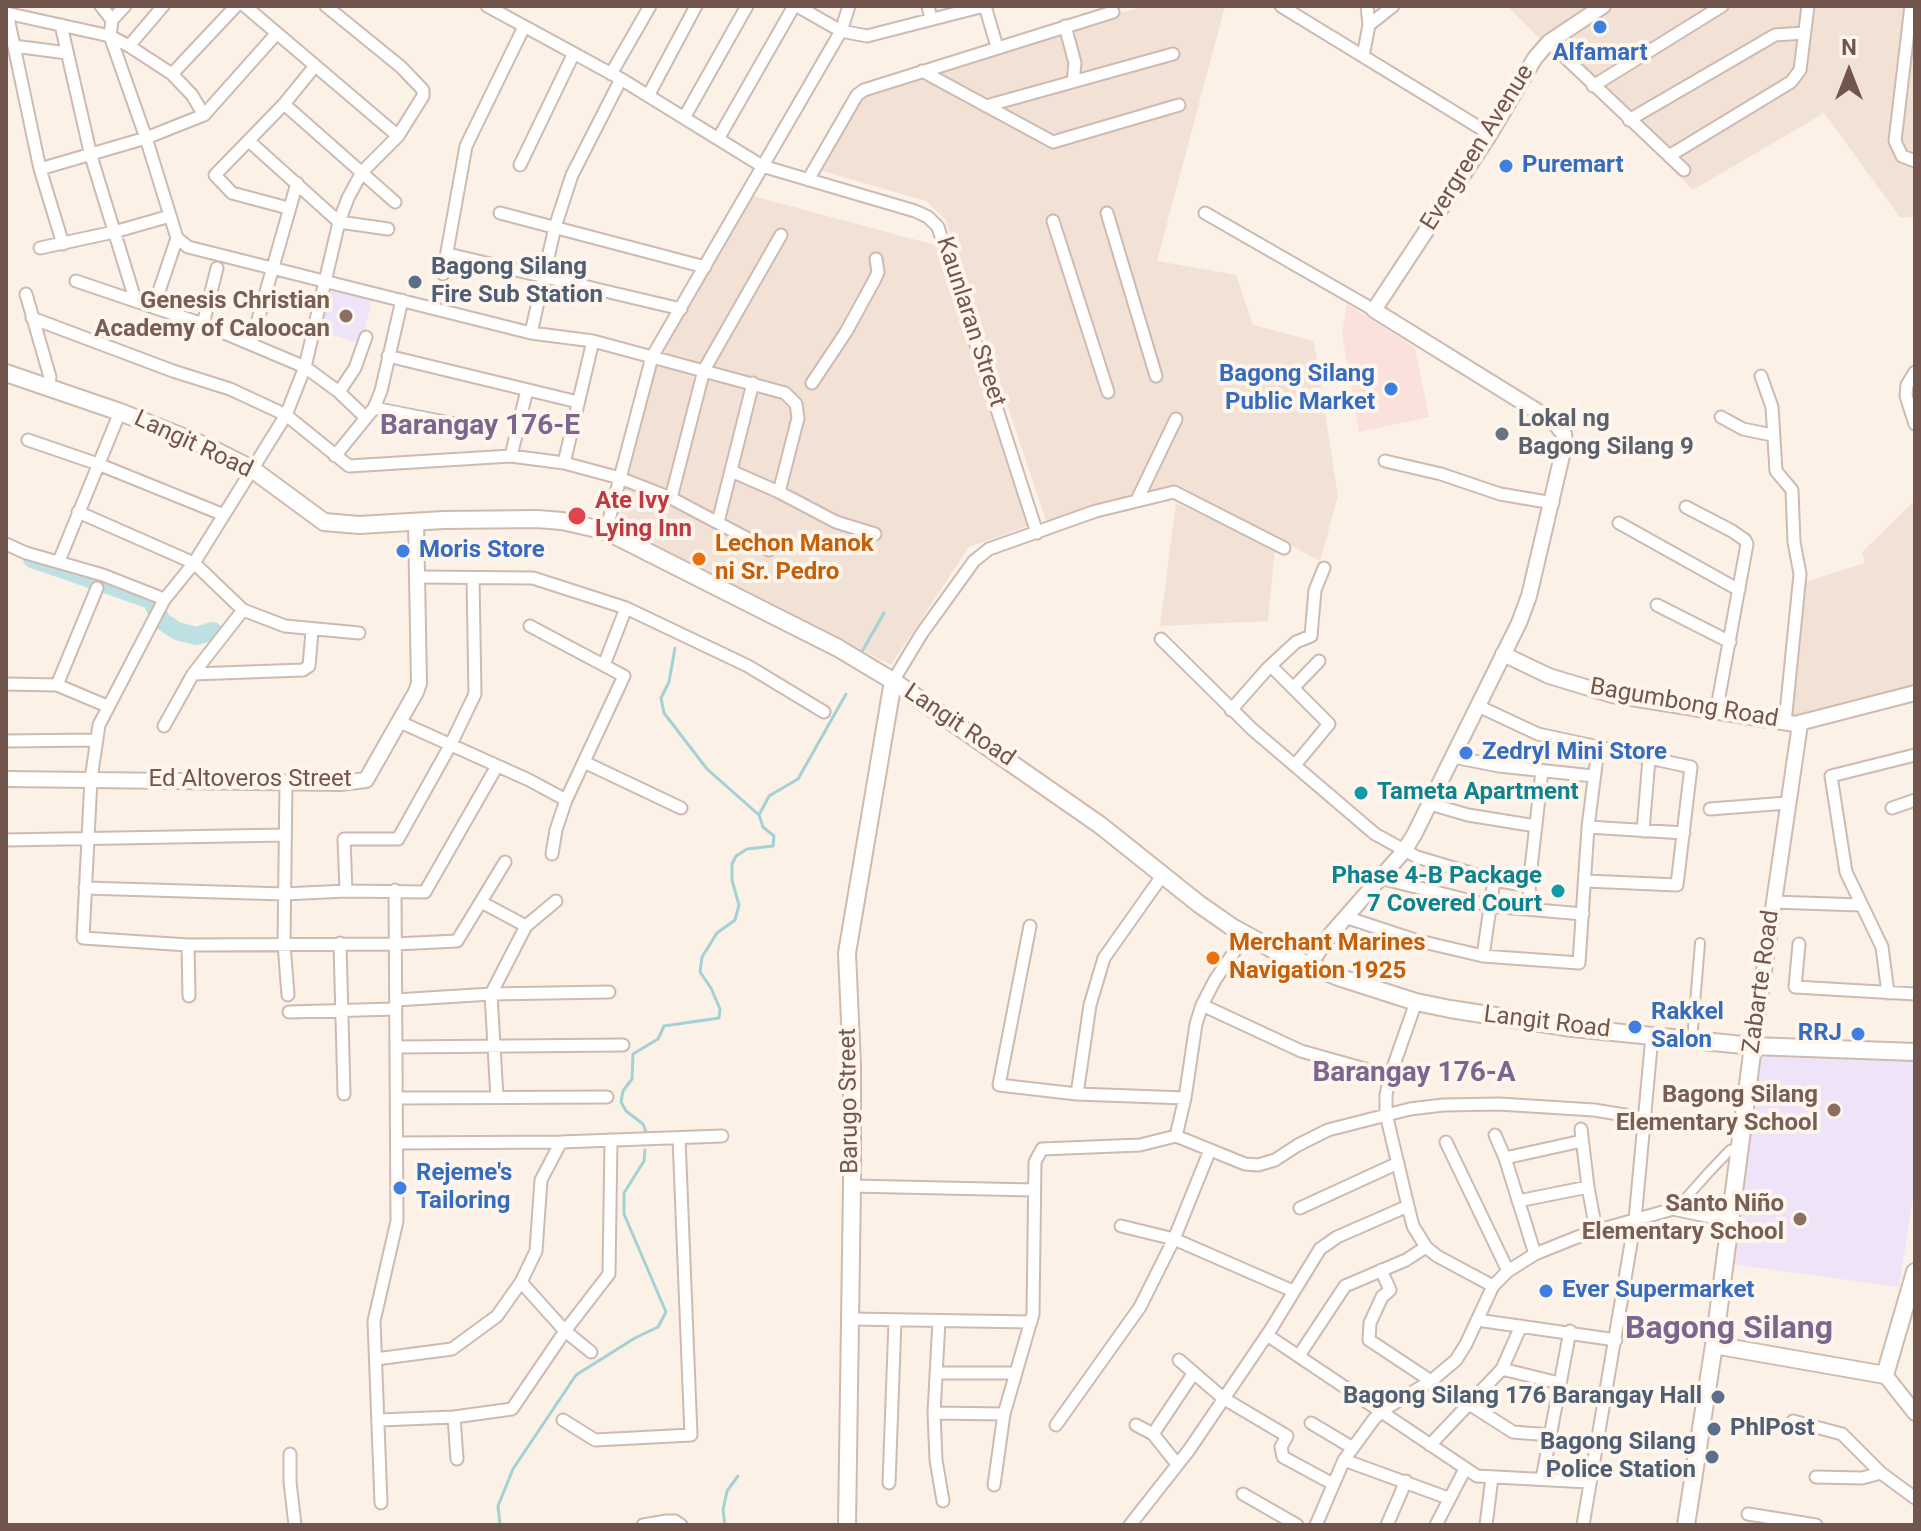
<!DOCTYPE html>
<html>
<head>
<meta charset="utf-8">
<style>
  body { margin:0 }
  #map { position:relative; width:1921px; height:1531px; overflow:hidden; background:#fbf1e7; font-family:Roboto,sans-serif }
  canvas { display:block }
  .frame { position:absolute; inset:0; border:8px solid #72564d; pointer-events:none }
  .north { position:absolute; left:1809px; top:32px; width:80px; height:80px; -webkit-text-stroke:6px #fef5ed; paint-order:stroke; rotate:0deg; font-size:22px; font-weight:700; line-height:32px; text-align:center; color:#72564d }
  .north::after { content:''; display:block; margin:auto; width:28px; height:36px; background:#72564d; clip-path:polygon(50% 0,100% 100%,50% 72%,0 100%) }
</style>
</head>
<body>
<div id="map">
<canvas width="1921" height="1531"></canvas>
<div class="frame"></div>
<div class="north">N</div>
</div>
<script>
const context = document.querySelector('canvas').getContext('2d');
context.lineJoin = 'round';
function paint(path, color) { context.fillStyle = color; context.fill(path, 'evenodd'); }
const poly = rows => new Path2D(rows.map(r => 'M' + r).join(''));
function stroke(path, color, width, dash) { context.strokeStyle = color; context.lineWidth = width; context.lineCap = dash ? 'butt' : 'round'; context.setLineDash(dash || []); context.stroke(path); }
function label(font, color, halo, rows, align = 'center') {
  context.font = font + ' Roboto,sans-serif'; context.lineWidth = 8; context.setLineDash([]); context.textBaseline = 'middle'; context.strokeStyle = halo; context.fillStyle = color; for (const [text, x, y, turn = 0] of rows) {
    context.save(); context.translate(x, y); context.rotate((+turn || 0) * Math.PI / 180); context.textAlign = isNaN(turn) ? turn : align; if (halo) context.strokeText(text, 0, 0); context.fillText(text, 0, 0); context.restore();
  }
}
paint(poly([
  [1146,6,1225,6,1157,261,1236,275,1253,325,1314,341,1338,496,1320,561,1176,484,1046,521,945,219,926,201,812,168,862,84],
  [1507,6,1915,6,1915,217,1900,217,1824,113,1693,190],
  [749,195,935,245,1028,526,969,547,891,665,611,522,648,369],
  [1915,500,1915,687,1799,717,1788,716,1805,582,1865,563,1862,552],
  [1176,503,1275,548,1268,621,1160,626]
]), '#f2e2d6');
paint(poly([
  [1347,304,1415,348,1429,417,1359,432,1342,333]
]), '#fae1db');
paint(poly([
  [335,288,372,300,361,343,321,332,329,292],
  [1761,1052,1915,1061,1915,1184,1899,1287,1731,1264]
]), '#eee3f7');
stroke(poly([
  [860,655,884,613],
  [759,815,769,796,798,779,846,694],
  [646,1132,643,1124,626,1111,621,1102,623,1091,632,1079,633,1054,658,1039,664,1026,719,1018,720,1009,711,988,700,972,702,957,717,933,735,920,739,905,732,880,732,864,736,856,747,849,773,846,774,836,763,827,759,815,707,769,664,713,661,698,669,682,675,648],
  [500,1525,498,1506,513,1469,576,1375,635,1338,658,1327,666,1312,624,1214,624,1193,644,1161,645,1150],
  [725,1525,723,1510,727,1491,738,1476]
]), '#a4d1d4', 3);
stroke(poly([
  [32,559,151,600,162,621,177,631,196,636,213,631]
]), '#bde1e3', 18);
const pedestrian = poly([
  [1692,1040,1700,943],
  [1681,1210,1685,1199,1710,1171,1730,1150,1739,1147]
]);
const minor = poly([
  [101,6,112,20,110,36,146,138,177,238,188,247,531,333,593,341,785,393,796,404,798,418,779,492],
  [245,6,398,136],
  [326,6,401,67,423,90,423,96,398,136,362,172,348,198,339,222,305,367,286,415,194,563,164,600,99,725,91,779,83,938,188,945,395,944,457,941,505,862],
  [487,6,621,79,762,166,915,211,928,217,938,227,1037,533],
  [797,6,841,31,867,36,984,6],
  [928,6,931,19],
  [985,6,997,47],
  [1281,6,1490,134],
  [1367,6,1369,25],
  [1911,6,1895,141,1902,156,1915,161],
  [6,13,110,36,129,46,172,74,192,95,204,115],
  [7,13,40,169,63,244],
  [112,20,125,6],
  [61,25,91,156,135,299],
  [1065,26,1075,63,1073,82],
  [1549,42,1684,170],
  [14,46,67,53],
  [129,46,163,6],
  [1363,56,1369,25,1393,6],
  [922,71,1053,142,1179,105],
  [172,74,236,6],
  [611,74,650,6],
  [1593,86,1722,6],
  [648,96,696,6],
  [284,104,395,202],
  [986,106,1173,54],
  [684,118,747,6],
  [1629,120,1775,35,1804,33],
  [718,139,794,6],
  [250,142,339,222,388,229],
  [1669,156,1791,82,1800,70,1808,6],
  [520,165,573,55],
  [40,169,146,138,204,115,277,33],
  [808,180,857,95,864,90,1113,12],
  [288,208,232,193,215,175,284,104,315,66],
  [500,213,705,267],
  [1107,213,1156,376],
  [1205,213,1374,310],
  [1053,221,1108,392],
  [40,248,114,232,170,216],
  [448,254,681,309],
  [443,274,466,146,524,27],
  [76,281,203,324,305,367,339,392,366,418],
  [26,294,50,377,48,387],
  [154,306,177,238],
  [32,318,173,371,230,389,286,415,349,466,511,456,564,463,620,478,671,498,769,550],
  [203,324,217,268],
  [531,333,555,227,572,175,621,79],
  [251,344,297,183],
  [388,356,578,402],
  [1915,372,1907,385,1906,396,1915,424],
  [1761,376,1772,407,1776,471,1792,490,1794,542,1800,574,1785,723],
  [812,383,846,332,875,279,878,272,876,259],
  [339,392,355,368,366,337],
  [374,408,465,426],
  [1721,417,1743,429,1772,435],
  [28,440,98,464,224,515],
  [335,456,374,408,381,391,402,300],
  [511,456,527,390],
  [1385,461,1441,474,1500,494,1553,503],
  [564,463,593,341],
  [731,471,779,492,836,522,875,534],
  [671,498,704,370,781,235],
  [1137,500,1176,419],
  [1686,507,1732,531,1745,540,1747,544,1716,713],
  [78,512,194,563,243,610,285,626,359,633],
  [718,522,753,383],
  [1619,523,1739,590],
  [606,531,652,357,841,31,849,6],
  [6,544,26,553,103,575,164,599],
  [59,561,120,412],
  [418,577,533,578,626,608,748,666,824,712],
  [1657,605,1730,642],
  [530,626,624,676,566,800,556,830,552,854],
  [1161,639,1252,729,1375,834,1417,857,1494,880,1529,886],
  [604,665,626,608],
  [1272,667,1329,724,1295,765],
  [193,674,303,670,309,666,312,631],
  [893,681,922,633,974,561,989,549,1096,511,1174,492,1284,548],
  [6,684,57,685,107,706],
  [57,685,97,588],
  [1293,688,1319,661],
  [1478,706,1538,734,1691,767,1677,885,1586,881],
  [1231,710,1268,668,1296,642,1311,636,1315,590,1324,568],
  [400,722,529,780,566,800],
  [164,726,193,674,243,610],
  [6,741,95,740],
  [1453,757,1499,766,1593,776],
  [584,762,681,808],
  [286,782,284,944,288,995],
  [1430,804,1468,815,1536,826],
  [1892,808,1915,800],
  [1710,809,1787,803],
  [1588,827,1684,833],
  [1643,831,1649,759],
  [6,840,284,835],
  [1380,878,1491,906,1583,914],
  [85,888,284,894,346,891,425,892,497,766],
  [346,891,344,839,398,839,451,744,475,694,473,578],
  [481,902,526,926],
  [1773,902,1860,905],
  [1531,909,1529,886,1542,771],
  [1345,917,1415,940,1483,956,1579,963,1588,827,1598,749],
  [1030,926,999,1085,1077,1094,1185,1098],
  [340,943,344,1094],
  [1799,944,1795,987,1915,994],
  [188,945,189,996],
  [1483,956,1494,880],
  [1888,993,1882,947,1846,872,1831,776,1915,755],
  [396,1000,491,994,609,992],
  [1416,1002,1390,1076,1386,1095,1386,1114,1408,1206,1413,1226,1426,1247,1437,1256,1493,1286],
  [1202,1005,1301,1051,1390,1076],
  [289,1012,395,1009],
  [397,1047,623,1045],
  [1077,1094,1090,1005,1104,958,1162,876],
  [396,1098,607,1097],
  [497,1098,491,994,526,926,556,901],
  [1581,1129,1588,1187,1596,1230],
  [1495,1135,1505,1158,1535,1254],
  [1176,1136,1185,1098,1196,1024,1202,1005,1215,980,1245,936],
  [1446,1142,1508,1271],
  [397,1143,561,1142,722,1136],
  [1505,1158,1582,1141],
  [852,1186,1034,1190],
  [1518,1201,1588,1187],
  [1300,1208,1398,1163],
  [1121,1226,1174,1239,1293,1291],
  [1381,1270,1390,1290,1382,1297,1370,1323,1369,1340,1431,1381],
  [521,1282,565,1331,591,1352],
  [851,1319,1031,1322],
  [1477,1320,1616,1340],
  [939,1321,934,1413,936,1460,943,1501],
  [1267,1335,1477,1476,1588,1482],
  [1300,1354,1345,1286,1406,1260,1426,1247],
  [376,1359,452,1349,497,1316,521,1282,536,1251,541,1180,561,1142],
  [1179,1360,1223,1398,1287,1436,1281,1447,1283,1457,1333,1484],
  [1502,1369,1559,1383],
  [937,1373,1015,1373],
  [1469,1404,1513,1432,1550,1435],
  [934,1413,1004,1414],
  [454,1417,457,1459],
  [380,1420,454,1417,512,1409,565,1331,609,1274,611,1140],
  [563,1420,595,1440,691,1435,679,1138],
  [1793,1421,1842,1434,1881,1473,1915,1498],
  [1311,1423,1353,1448],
  [1056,1425,1140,1307,1174,1239,1210,1150],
  [1136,1425,1153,1434,1177,1464],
  [1153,1434,1193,1374],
  [1430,1445,1502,1369,1521,1326],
  [290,1454,290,1482,295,1525],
  [1344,1460,1448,1498],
  [1816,1477,1862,1478,1881,1473],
  [1542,1479,1570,1331],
  [889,1483,895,1321],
  [994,1485,1004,1414,1033,1314,1035,1162,1042,1149,1140,1145,1176,1136,1245,1164,1258,1165,1275,1160,1298,1145,1328,1130,1410,1109,1443,1105,1499,1104,1594,1110,1643,1118],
  [1243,1494,1297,1525],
  [381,1503,374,1321,397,1221,395,890],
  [1748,1514,1816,1525],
  [643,1525,667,1521,675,1521,681,1525],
  [1130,1525,1189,1450,1271,1329,1320,1249,1337,1237,1408,1206],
  [1316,1525,1344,1460,1374,1419,1383,1410,1431,1381,1456,1360,1466,1344,1493,1286,1508,1271,1535,1254,1585,1234,1673,1209,1730,1221],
  [1387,1525,1406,1481],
  [1436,1525,1465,1469],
  [1486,1525,1492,1477],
  [1583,1525,1635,1220,1652,1036]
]);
const tertiary = poly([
  [1503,654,1549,676,1612,695,1795,724,1915,693],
  [6,779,340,783,366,780,416,692,419,683,416,522],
  [1308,966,1331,934,1404,851,1414,835,1519,623,1529,596,1565,443,1564,434,1553,421,1374,310,1490,134,1535,58,1549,42,1603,6],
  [1753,1046,1800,724],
  [1885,1375,1915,1413]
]);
const secondary = poly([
  [6,373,120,412,208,447,252,469,324,522,359,525,444,520,537,519,562,521,606,531,838,648,893,681,1100,825,1199,904,1232,927,1281,954,1341,978,1416,1002,1450,1009,1572,1028,1753,1046,1915,1052],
  [1714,1345,1885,1375,1915,1272],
  [847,1525,852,1186,852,1066,847,953,893,681],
  [1686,1525,1714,1345,1753,1046]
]);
stroke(pedestrian, '#cebab1', 12);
stroke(minor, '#cebab1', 15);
stroke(tertiary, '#cebab1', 18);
stroke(secondary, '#d0baae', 20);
stroke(pedestrian, '#fff', 8);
stroke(minor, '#fff', 11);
stroke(tertiary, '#fff', 14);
stroke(secondary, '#fff', 16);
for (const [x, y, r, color] of [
  [1600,27,8,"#3f7fe0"],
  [1506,166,8,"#3f7fe0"],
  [415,282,8,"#5c6f8a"],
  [346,316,8,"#8d6e63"],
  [1391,389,8,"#3f7fe0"],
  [1502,434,8,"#6b7280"],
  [577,516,10,"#e0444e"],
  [403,551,8,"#3f7fe0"],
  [699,559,8,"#e8710a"],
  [1466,753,8,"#3f7fe0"],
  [1361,793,8,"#0f9aa8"],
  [1558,891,8,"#0f9aa8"],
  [1213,958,8,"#e8710a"],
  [1635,1027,8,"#3f7fe0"],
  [1858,1034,8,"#3f7fe0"],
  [1834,1110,8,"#8d6e63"],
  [400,1188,8,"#3f7fe0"],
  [1800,1219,8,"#8d6e63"],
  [1546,1291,8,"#3f7fe0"],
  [1718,1397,8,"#5c6f8a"],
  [1714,1429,8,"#5c6f8a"],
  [1712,1457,8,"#5c6f8a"]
]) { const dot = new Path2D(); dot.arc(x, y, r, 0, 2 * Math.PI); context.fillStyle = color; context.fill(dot); stroke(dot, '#fef5ed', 3); }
label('bold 24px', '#366cbe', '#fef5ed', [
  ["Alfamart",1600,54,"center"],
  ["Puremart",1522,166],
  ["Bagong Silang",1375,375,"right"],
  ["Public Market",1375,403,"right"],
  ["Moris Store",419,551],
  ["Zedryl Mini Store",1482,753],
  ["Rakkel",1651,1013],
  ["Salon",1651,1041],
  ["RRJ",1842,1034,"right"],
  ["Rejeme's",416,1174],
  ["Tailoring",416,1202],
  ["Ever Supermarket",1562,1291]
], 'left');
label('24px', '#72564d', '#fef5ed', [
  ["Evergreen Avenue",1478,148,-58],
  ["Kaunlaran Street",970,322,72],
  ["Langit Road",193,445,25],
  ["Bagumbong Road",1684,704,10],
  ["Langit Road",959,726,34],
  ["Ed Altoveros Street",250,780],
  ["Zabarte Road",1762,982,-82],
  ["Langit Road",1547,1023,7],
  ["Barugo Street",850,1101,-91]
]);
label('bold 24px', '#4e5e75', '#fef5ed', [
  ["Bagong Silang",431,268],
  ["Fire Sub Station",431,296],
  ["Bagong Silang 176 Barangay Hall",1702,1397,"right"],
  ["PhlPost",1730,1429],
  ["Bagong Silang",1696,1443,"right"],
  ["Police Station",1696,1471,"right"]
], 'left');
label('bold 24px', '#785e54', '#fef5ed', [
  ["Genesis Christian",330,302],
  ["Academy of Caloocan",330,330],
  ["Bagong Silang",1818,1096],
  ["Elementary School",1818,1124],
  ["Santo Niño",1784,1205],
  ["Elementary School",1784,1233]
], 'right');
label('bold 24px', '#5b616d', '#fef5ed', [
  ["Lokal ng",1518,420],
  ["Bagong Silang 9",1518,448]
], 'left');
label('bold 24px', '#be3a42', '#fef5ed', [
  ["Ate Ivy",595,502],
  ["Lying Inn",595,530]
], 'left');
label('bold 24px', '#c56008', '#fef5ed', [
  ["Lechon Manok",715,545],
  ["ni Sr. Pedro",715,573],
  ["Merchant Marines",1229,944],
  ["Navigation 1925",1229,972]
], 'left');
label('bold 24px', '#0d838f', '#fef5ed', [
  ["Tameta Apartment",1377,793],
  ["Phase 4-B Package",1542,877,"right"],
  ["7 Covered Court",1542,905,"right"]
], 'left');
label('bold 28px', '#7c658e', '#fef5ed', [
  ["Barangay 176-E",480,427],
  ["Barangay 176-A",1414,1074]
]);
label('bold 32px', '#7c658e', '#fef5ed', [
  ["Bagong Silang",1729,1330]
]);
</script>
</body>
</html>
